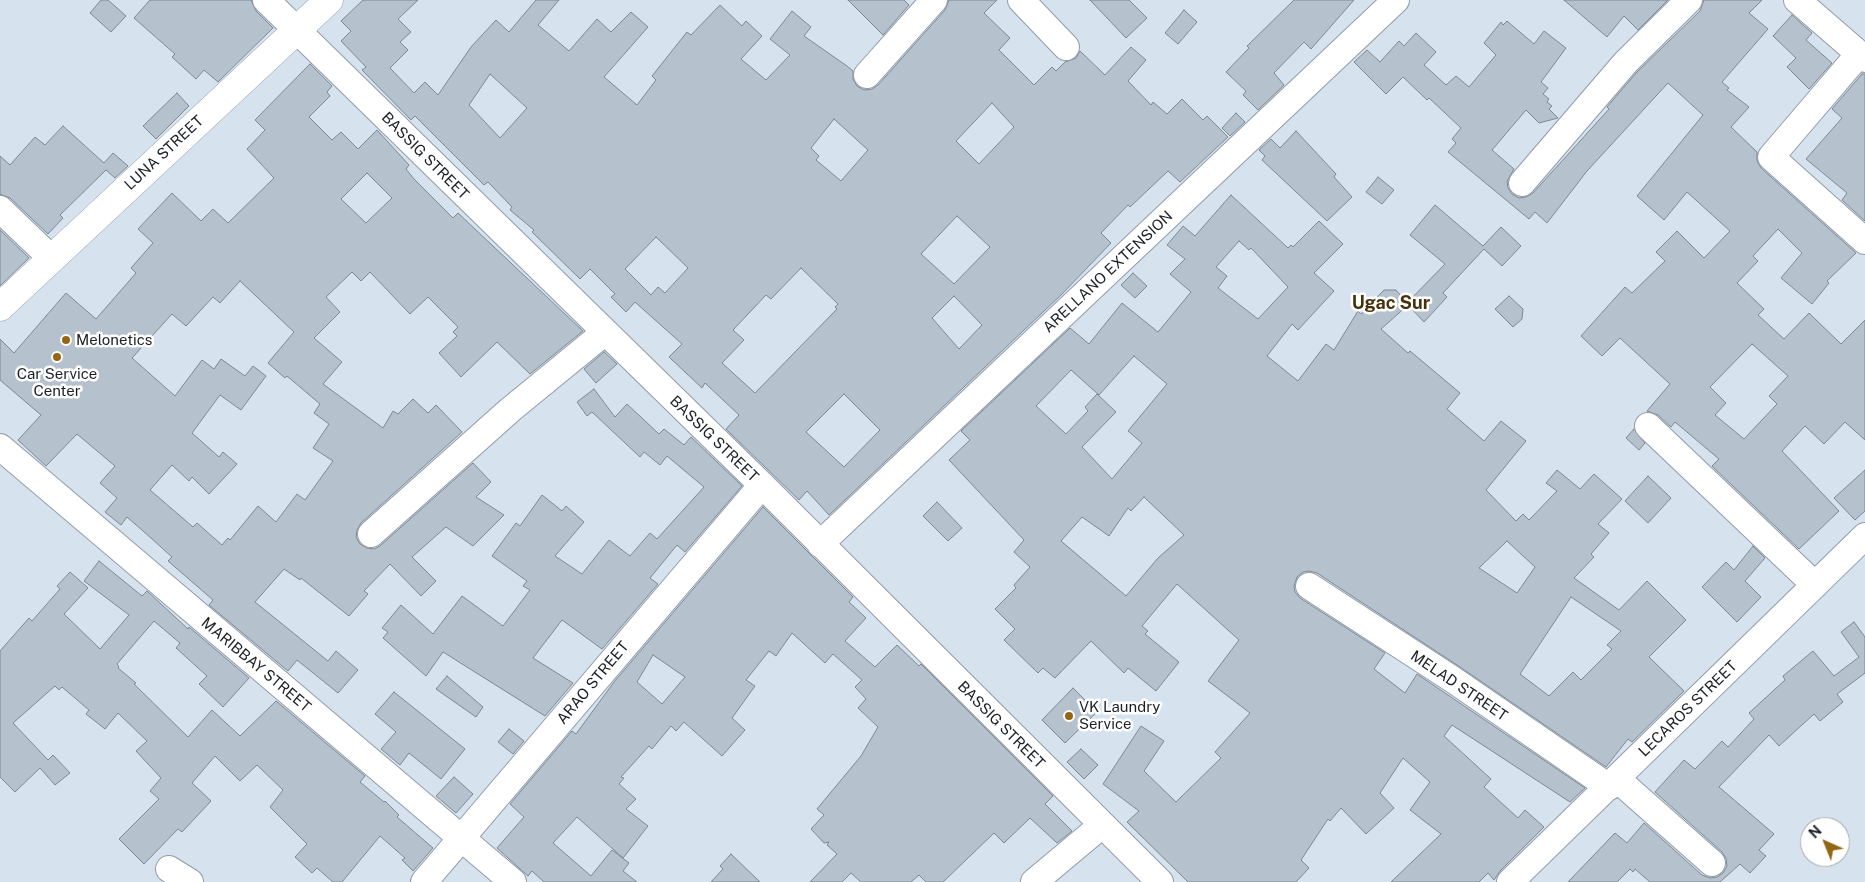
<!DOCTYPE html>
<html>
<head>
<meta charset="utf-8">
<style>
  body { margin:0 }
  #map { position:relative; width:1865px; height:882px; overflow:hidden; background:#d6e3ef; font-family:"Public Sans",sans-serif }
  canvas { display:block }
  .north { position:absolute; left:1800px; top:817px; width:50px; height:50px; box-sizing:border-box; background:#fff; border:1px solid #a4a6a7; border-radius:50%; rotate:316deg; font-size:14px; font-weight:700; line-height:20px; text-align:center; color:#1c2024 }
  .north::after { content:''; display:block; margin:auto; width:18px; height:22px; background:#956715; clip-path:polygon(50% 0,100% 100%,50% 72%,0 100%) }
</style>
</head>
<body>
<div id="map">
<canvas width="1865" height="882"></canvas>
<div class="north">N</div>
</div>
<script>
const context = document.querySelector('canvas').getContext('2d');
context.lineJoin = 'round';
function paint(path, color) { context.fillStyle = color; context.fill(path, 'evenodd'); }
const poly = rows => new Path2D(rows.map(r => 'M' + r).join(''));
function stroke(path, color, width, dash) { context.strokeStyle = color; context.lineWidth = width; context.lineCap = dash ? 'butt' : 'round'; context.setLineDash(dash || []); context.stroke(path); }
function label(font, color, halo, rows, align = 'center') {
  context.font = font + ' "Public Sans",sans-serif'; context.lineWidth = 5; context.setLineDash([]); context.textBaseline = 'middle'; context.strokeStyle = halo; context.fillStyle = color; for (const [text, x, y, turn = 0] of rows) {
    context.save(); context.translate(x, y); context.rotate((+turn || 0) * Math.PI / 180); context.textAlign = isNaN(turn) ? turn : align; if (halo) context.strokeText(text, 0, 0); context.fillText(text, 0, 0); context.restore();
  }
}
const building = poly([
  [101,0,108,0,126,16,111,32,90,13,101,0],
  [150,0,251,0,256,11,273,28,218,82,204,70,196,79,172,57,175,54,134,18,150,0],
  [363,0,418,0,398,19,411,32,400,42,408,50,390,68,414,93,425,82,438,95,471,47,496,20,509,32,536,0,559,0,538,25,569,51,597,19,611,32,631,12,648,27,604,77,637,105,656,80,652,76,687,32,691,35,720,5,742,26,746,21,762,36,741,59,766,80,790,55,770,39,792,11,811,27,804,36,847,66,853,71,853,79,857,86,864,90,872,89,878,85,945,10,949,0,997,0,984,13,1010,38,999,50,1034,85,1052,67,1056,71,1065,62,1076,58,1080,51,1105,75,1131,47,1146,60,1128,81,1151,105,1153,102,1167,114,1182,99,1203,120,1207,116,1228,137,1180,182,1168,171,1130,207,1128,205,1101,233,1111,243,1062,294,829,515,807,491,799,500,726,429,739,415,705,383,702,388,669,357,682,344,635,302,626,312,611,297,615,294,590,269,580,279,532,232,534,230,510,210,512,207,488,182,484,185,415,116,411,120,362,70,366,67,341,41,351,31,341,21,363,0],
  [490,74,527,108,500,138,469,105,490,74],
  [992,103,1014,127,979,164,956,141,992,103],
  [834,119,868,150,841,181,816,160,819,156,811,148,834,119],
  [957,216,990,247,954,284,921,254,957,216],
  [656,237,688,268,665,293,658,287,651,295,625,269,656,237],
  [801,268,838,304,835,307,837,309,755,393,722,363,744,340,733,330,766,295,771,299,801,268],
  [954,296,982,325,959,349,932,318,954,296],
  [844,394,880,430,844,467,806,432,844,394],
  [848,0,904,0,909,5,883,35,848,0],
  [1090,0,1129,0,1147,18,1126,38,1090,0],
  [1294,0,1354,0,1311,49,1304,42,1274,73,1284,85,1258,110,1243,95,1246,91,1226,72,1249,48,1247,46,1294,0],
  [1564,0,1668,0,1638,30,1624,16,1607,37,1564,0],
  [1704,0,1762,0,1749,13,1768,29,1722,82,1729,88,1727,90,1749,107,1731,127,1757,152,1757,161,1761,168,1856,253,1827,281,1829,283,1812,304,1781,278,1802,253,1778,229,1753,256,1758,261,1737,283,1764,309,1758,315,1784,339,1809,313,1841,344,1865,320,1865,440,1845,422,1824,444,1805,426,1782,451,1839,511,1799,549,1712,466,1719,459,1675,422,1671,427,1658,415,1647,411,1670,384,1620,338,1602,356,1581,336,1625,287,1632,293,1665,261,1656,252,1677,231,1704,258,1730,231,1687,192,1664,220,1637,196,1703,115,1668,83,1587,171,1547,223,1535,212,1529,219,1448,152,1456,143,1452,139,1461,128,1429,98,1427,100,1403,77,1386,94,1354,62,1367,50,1380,62,1399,41,1404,46,1416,33,1436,52,1424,65,1446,85,1456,76,1469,87,1496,55,1484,43,1501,22,1503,25,1507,21,1534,44,1544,31,1566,48,1541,82,1548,88,1543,94,1549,99,1547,102,1552,106,1549,109,1558,118,1539,123,1526,110,1492,150,1514,169,1507,181,1508,188,1512,194,1519,198,1526,197,1533,193,1609,109,1607,107,1637,72,1700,11,1704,0],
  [1752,344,1788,376,1769,396,1777,404,1744,439,1715,415,1726,403,1710,387,1752,344],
  [1184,10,1197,22,1178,44,1165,33,1184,10],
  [1792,15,1812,33,1806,40,1832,63,1809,89,1787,67,1796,58,1773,36,1792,15],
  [310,64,332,86,327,92,330,96,309,117,332,140,341,132,358,149,377,130,409,165,406,169,414,179,453,218,458,213,583,331,530,374,497,342,461,377,439,353,457,336,453,332,458,327,428,297,410,314,370,272,361,281,352,272,326,297,340,312,314,338,342,362,323,384,383,428,393,411,398,414,413,399,428,413,436,405,462,432,361,523,357,530,356,537,360,544,367,548,375,549,381,545,473,463,491,482,476,497,504,515,473,546,446,527,412,557,436,581,421,596,390,564,364,591,368,594,349,616,301,578,300,580,284,569,255,602,328,661,336,651,358,670,338,693,297,660,288,671,209,605,213,600,168,561,172,557,151,538,127,517,121,525,105,512,117,498,100,483,115,466,77,434,46,466,18,440,41,415,0,380,0,339,14,353,66,293,96,319,136,273,131,268,153,243,138,229,172,193,201,221,213,209,228,223,274,178,247,149,265,130,255,120,310,64],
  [367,173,392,198,366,223,341,199,367,173],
  [240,281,294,332,268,363,285,378,287,376,320,404,314,413,329,424,313,448,333,461,305,500,297,494,276,522,258,506,230,540,228,538,222,545,197,523,193,527,150,490,172,465,189,481,192,477,209,494,237,464,223,452,219,457,192,433,220,395,241,410,266,376,253,366,245,376,221,359,214,369,202,360,175,396,132,358,172,314,186,326,213,297,220,303,240,281],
  [1862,74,1865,74,1865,221,1842,200,1847,193,1806,159,1842,118,1832,109,1862,74],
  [177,93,189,106,156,139,143,126,177,93],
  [1236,113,1245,122,1230,136,1222,128,1236,113],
  [63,126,104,163,113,153,128,166,115,178,106,170,60,215,63,218,48,234,10,198,0,194,0,156,10,165,35,137,45,145,63,126],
  [1296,131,1336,174,1334,177,1352,197,1327,221,1262,160,1265,156,1259,150,1271,139,1280,148,1296,131],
  [1378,177,1394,190,1382,204,1366,192,1378,177],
  [1231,195,1288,248,1291,245,1293,247,1319,221,1343,244,1314,273,1334,291,1298,330,1292,324,1267,356,1298,381,1326,344,1334,350,1358,311,1361,314,1384,290,1396,290,1407,303,1445,264,1410,235,1435,205,1483,246,1501,227,1521,246,1502,266,1484,249,1443,293,1447,297,1424,322,1408,305,1381,329,1408,353,1410,351,1460,393,1447,409,1484,441,1501,421,1526,441,1486,490,1516,521,1523,514,1529,520,1557,491,1546,483,1557,470,1580,489,1594,474,1622,499,1598,524,1609,533,1591,554,1594,557,1574,578,1619,610,1647,581,1686,620,1649,657,1684,691,1632,742,1628,739,1606,767,1460,667,1317,573,1309,571,1303,572,1297,577,1294,586,1295,592,1300,598,1385,653,1374,669,1405,693,1417,674,1585,788,1570,802,1452,725,1444,736,1491,779,1484,787,1518,818,1525,810,1544,827,1500,871,1494,880,1488,873,1479,882,1391,882,1441,834,1410,810,1430,782,1403,758,1380,793,1394,808,1366,834,1341,808,1330,821,1328,819,1301,860,1309,868,1296,882,1188,882,1127,822,1139,811,1103,784,1141,726,1164,741,1144,771,1176,802,1221,758,1215,752,1250,713,1208,681,1239,640,1177,584,1142,626,1148,631,1145,634,1179,662,1156,691,1128,668,1124,673,1091,641,1055,678,1043,668,1038,673,1004,640,1015,629,995,609,1016,588,1014,585,1030,567,1014,552,1024,540,949,460,970,440,961,431,1070,328,1089,344,1122,303,1158,332,1191,292,1170,274,1185,259,1167,245,1183,226,1195,236,1231,195],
  [1239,241,1249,250,1251,248,1288,287,1258,319,1218,288,1227,276,1216,267,1239,241],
  [1134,356,1167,384,1128,431,1142,443,1112,479,1082,447,1116,412,1097,394,1085,407,1088,411,1066,434,1036,406,1071,370,1099,395,1134,356],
  [1144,497,1184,535,1158,558,1126,596,1061,541,1082,517,1109,536,1128,508,1131,511,1144,497],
  [1507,541,1535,567,1517,593,1479,568,1507,541],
  [1571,597,1621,631,1607,645,1612,649,1581,680,1573,672,1549,696,1520,674,1571,597],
  [0,230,29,258,0,286,0,230],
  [1133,273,1147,286,1135,298,1121,285,1133,273],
  [1509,296,1523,309,1522,319,1513,327,1495,309,1509,296],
  [604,352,617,364,596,383,584,369,604,352],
  [594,389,615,417,627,404,659,434,664,429,684,445,691,437,742,486,685,552,677,545,650,578,658,584,602,649,562,620,533,658,573,683,545,716,443,652,426,676,383,638,388,632,382,628,401,605,433,634,462,596,503,626,530,590,523,586,527,581,492,556,516,523,520,526,542,495,562,511,566,506,584,522,555,556,582,574,609,540,630,556,650,533,657,539,704,487,667,456,660,465,644,452,640,457,592,412,587,416,577,402,594,389],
  [1634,429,1645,443,1639,450,1626,438,1634,429],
  [1865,470,1865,511,1855,520,1834,498,1865,470],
  [1648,476,1671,498,1648,523,1625,501,1648,476],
  [937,502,962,528,948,541,923,516,937,502],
  [763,507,853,597,849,602,866,618,845,641,875,667,897,645,919,666,921,664,1053,796,1045,804,1072,831,1057,843,1030,818,1004,843,994,833,943,882,926,882,919,875,911,882,861,882,851,873,842,882,810,882,837,854,827,845,829,842,824,843,811,829,824,815,817,809,861,756,878,727,858,708,866,699,855,687,862,680,833,654,825,663,792,633,776,656,769,651,746,680,755,686,732,718,745,730,722,756,684,722,676,731,671,726,652,749,649,746,621,777,624,778,619,784,636,799,626,809,648,826,623,858,577,817,553,843,591,876,612,850,629,863,623,871,637,882,544,882,532,871,528,876,497,848,524,817,510,804,572,731,576,734,614,682,763,507],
  [653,655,685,677,662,704,637,682,653,655],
  [1753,546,1765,558,1745,581,1761,597,1737,622,1702,587,1726,562,1734,570,1753,546],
  [99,561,142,596,147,591,188,629,189,627,249,678,223,707,199,684,207,676,176,648,180,643,154,621,117,664,119,667,118,668,136,683,134,684,188,737,212,710,240,736,276,701,365,776,360,782,384,802,385,801,399,815,397,817,433,848,413,871,402,860,405,858,380,836,342,882,333,882,317,868,312,873,295,857,307,844,270,807,283,790,257,765,240,781,215,756,192,783,211,801,182,832,178,829,144,864,119,839,159,799,150,791,161,778,136,751,147,741,118,713,105,729,86,714,89,710,62,687,59,690,55,686,13,723,48,760,53,755,70,773,55,785,40,768,15,792,0,777,0,651,29,618,32,621,60,589,57,586,70,572,88,588,64,614,100,649,129,615,84,581,99,561],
  [1854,622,1865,637,1865,673,1837,694,1843,702,1820,721,1814,714,1779,746,1769,735,1719,787,1774,834,1759,850,1766,856,1750,873,1740,864,1720,882,1650,882,1635,869,1633,872,1630,869,1617,882,1568,882,1615,833,1627,843,1644,823,1702,875,1710,878,1717,877,1723,873,1727,866,1726,858,1722,852,1655,792,1684,760,1695,769,1722,741,1728,747,1754,719,1749,713,1785,680,1783,676,1813,651,1834,676,1859,657,1841,632,1854,622],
  [447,676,483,707,476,717,436,689,447,676],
  [1073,688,1097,712,1065,743,1042,720,1073,688],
  [394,692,465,749,441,779,409,753,400,765,381,749,396,732,375,714,394,692],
  [509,729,524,741,513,754,498,742,509,729],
  [1081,749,1098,765,1084,779,1067,762,1081,749],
  [454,777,473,794,456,813,436,796,454,777],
  [731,854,760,882,711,882,723,869,720,866,731,854]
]);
paint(building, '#b5c2cd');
stroke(building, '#7c8892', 1);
const minor = poly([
  [266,0,762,485,1160,882],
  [1021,0,1066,47],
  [1797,0,1865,59],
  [1859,54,1771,157,1865,241],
  [867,75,934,0],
  [1522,183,1626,62,1689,0],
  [0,209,51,258],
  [1648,426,1815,585],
  [0,447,513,882],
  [371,534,510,410,604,333],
  [820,544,1396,0],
  [1309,586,1452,679,1609,787],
  [1617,779,1712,863],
  [169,869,190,882],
  [424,882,762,485],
  [1034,882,1102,825],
  [1510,882,1865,536]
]);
const major = poly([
  [0,307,329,0]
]);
stroke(minor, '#909ca7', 28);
stroke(major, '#909ca7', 29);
stroke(minor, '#fff', 26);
stroke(major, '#fff', 28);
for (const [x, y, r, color] of [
  [66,340,5,"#956715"],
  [57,357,5,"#956715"],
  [1069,716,5,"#956715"]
]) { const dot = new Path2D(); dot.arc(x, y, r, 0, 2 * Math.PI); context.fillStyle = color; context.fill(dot); stroke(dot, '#fff', 2); }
label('15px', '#1c2024', '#fff', [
  ["LUNA STREET",164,153,-43],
  ["BASSIG STREET",425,156,45],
  ["ARELLANO EXTENSION",1108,272,-43],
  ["BASSIG STREET",714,439,44],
  ["MARIBBAY STREET",256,665,40],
  ["ARAO STREET",593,683,-50],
  ["MELAD STREET",1459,686,34],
  ["LECAROS STREET",1688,709,-44],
  ["BASSIG STREET",1001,725,45]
]);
label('15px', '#1c2024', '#fff', [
  ["Melonetics",76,340],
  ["Car Service",57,374,"center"],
  ["Center",57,391,"center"],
  ["VK Laundry",1079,707],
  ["Service",1079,724]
], 'left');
label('bold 18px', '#47310c', '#fff', [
  ["Ugac Sur",1391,303]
]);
</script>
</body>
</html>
